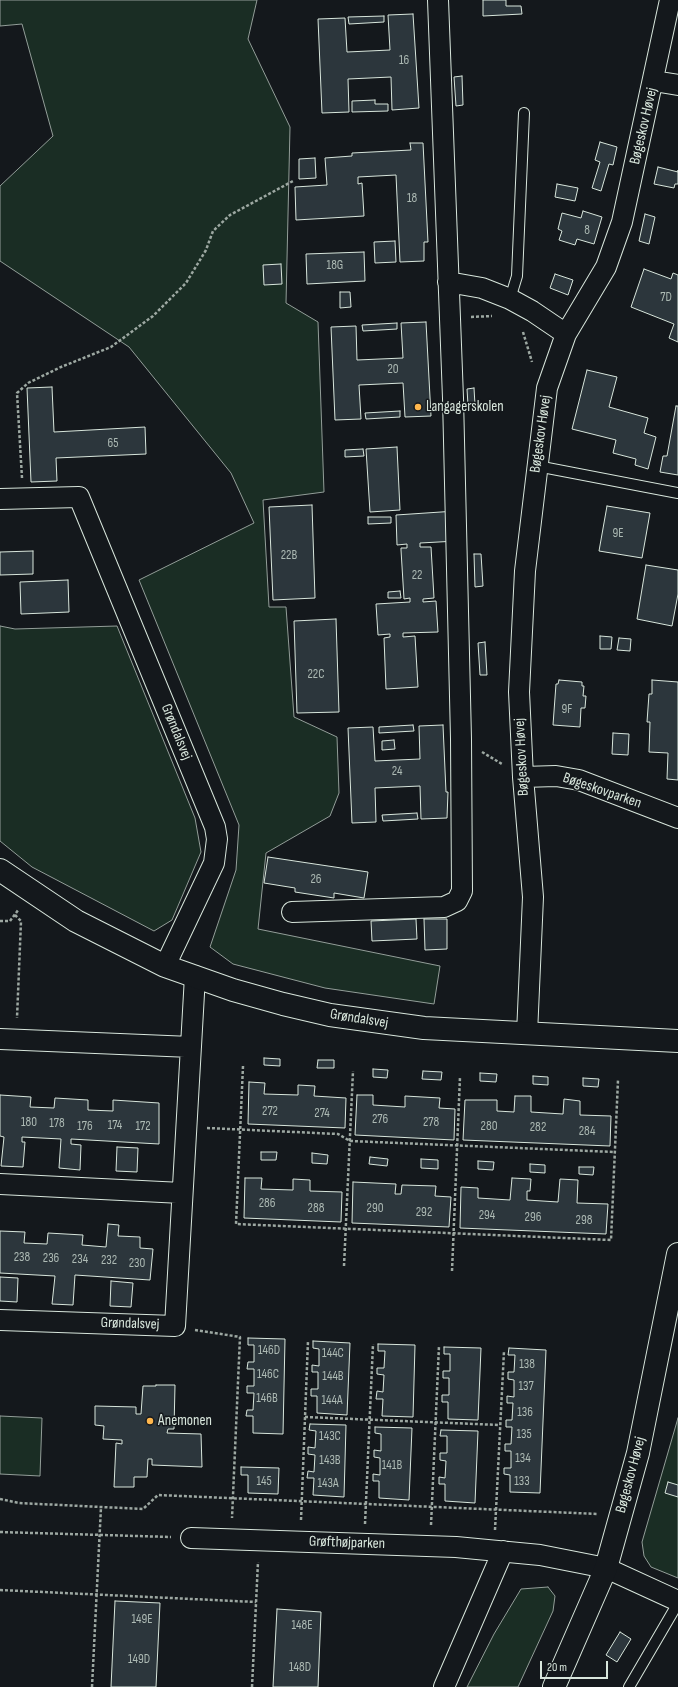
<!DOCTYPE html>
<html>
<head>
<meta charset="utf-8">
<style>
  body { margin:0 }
  #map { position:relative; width:678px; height:1687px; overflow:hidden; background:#14181c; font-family:"Sofia Sans Condensed",sans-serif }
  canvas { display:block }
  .scale { position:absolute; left:540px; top:1661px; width:68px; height:18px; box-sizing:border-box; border:2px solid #d8e6dc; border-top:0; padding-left:5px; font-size:12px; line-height:14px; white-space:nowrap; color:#d8e6dc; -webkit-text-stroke:3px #14181c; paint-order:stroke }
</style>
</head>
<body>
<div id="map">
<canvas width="678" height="1687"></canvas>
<div class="scale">20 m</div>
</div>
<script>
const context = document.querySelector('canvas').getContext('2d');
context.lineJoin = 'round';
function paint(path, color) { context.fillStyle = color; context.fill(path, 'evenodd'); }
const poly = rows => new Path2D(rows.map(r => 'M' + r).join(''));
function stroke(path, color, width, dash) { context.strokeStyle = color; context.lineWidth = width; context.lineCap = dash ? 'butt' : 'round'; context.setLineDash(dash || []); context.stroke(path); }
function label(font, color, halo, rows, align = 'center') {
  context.font = font + ' "Sofia Sans Condensed",sans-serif'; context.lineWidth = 3; context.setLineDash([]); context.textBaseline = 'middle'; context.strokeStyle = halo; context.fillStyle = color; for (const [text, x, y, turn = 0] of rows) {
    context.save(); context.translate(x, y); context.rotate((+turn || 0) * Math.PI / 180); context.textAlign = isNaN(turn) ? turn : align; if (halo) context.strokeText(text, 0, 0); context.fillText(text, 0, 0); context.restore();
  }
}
const green = poly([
  [0,0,257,0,248,39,290,127,286,303,318,322,324,492,263,500,269,607,286,607,294,717,337,737,339,793,330,816,266,853,258,929,440,966,434,1004,325,988,233,964,210,947,236,870,239,825,139,580,254,523,231,473,129,347,0,261,0,186,53,136,22,24,0,26,0,0],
  [0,626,15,629,117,626,195,818,201,852,172,920,154,931,32,867,0,841,0,626],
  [0,1416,42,1418,40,1476,0,1474,0,1416],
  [678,1418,678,1578,651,1567,644,1556,642,1542,678,1418],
  [548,1587,555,1596,553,1611,518,1687,467,1687,494,1634,521,1589,548,1587]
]);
paint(green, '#1a2d24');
stroke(green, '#939e99', 1);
const building = poly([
  [483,0,506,0,506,6,521,6,522,14,483,16,483,0],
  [413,14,419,108,392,110,391,77,348,79,349,112,322,113,318,19,345,18,347,52,390,50,388,15,413,14],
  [384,16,384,22,349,24,348,17,384,16],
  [462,76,463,105,456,106,454,77,462,76],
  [375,100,375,104,388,104,388,111,352,112,352,101,375,100],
  [600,142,617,147,613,165,609,164,601,191,592,188,600,162,595,160,600,142],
  [410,143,423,143,428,242,424,242,424,261,400,262,396,175,358,177,358,184,362,183,364,216,296,220,295,187,327,185,325,158,352,156,352,153,411,150,410,143],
  [315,158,316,178,299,179,299,159,315,158],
  [658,167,678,172,678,170,678,184,675,184,674,188,654,184,658,167],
  [557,184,578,188,575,201,555,197,557,184],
  [583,211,602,217,594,244,577,239,575,245,559,240,562,231,558,229,562,213,581,218,583,211],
  [645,214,655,217,649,244,639,241,645,214],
  [395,241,396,262,375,263,374,242,395,241],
  [364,252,365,281,307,284,306,254,364,252],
  [281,264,282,284,264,285,263,265,281,264],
  [644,269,671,279,673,273,678,275,678,342,669,338,674,324,631,307,644,269],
  [555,274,573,280,568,295,550,288,555,274],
  [340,292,350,292,351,307,340,308,340,292],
  [426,322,431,416,405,417,403,383,359,385,361,419,335,420,331,327,356,326,357,360,403,358,401,323,426,322],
  [397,323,397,329,363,331,362,325,397,323],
  [587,370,617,377,609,407,648,418,644,433,656,437,648,469,635,465,636,459,613,453,616,440,572,429,587,370],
  [52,387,54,432,145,427,146,454,56,458,57,481,31,482,27,388,52,387],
  [474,388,475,405,468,405,467,389,474,388],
  [676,406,678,406,678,475,660,472,663,456,667,456,676,406],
  [400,411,400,417,366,419,365,413,400,411],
  [397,447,400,510,370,512,366,449,397,447],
  [363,449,364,456,345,457,345,450,363,449],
  [312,505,315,598,273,600,269,507,312,505],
  [607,506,650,513,642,558,599,551,607,506],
  [456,511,457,541,420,543,420,547,431,547,434,598,423,599,423,602,436,601,438,632,403,633,403,637,415,636,418,687,386,689,384,638,390,637,390,634,378,635,376,604,410,602,410,598,404,599,401,550,401,548,407,548,407,544,397,545,396,515,456,511],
  [368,517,391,517,391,523,368,524,368,517],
  [33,551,33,574,0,575,0,552,33,551],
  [474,554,481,554,483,586,475,587,474,554],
  [646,565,678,570,678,594,672,626,637,619,646,565],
  [68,580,69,612,21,614,20,582,68,580],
  [400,591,401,598,388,598,388,592,400,591],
  [336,619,339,712,297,713,294,621,336,619],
  [600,636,612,637,611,649,600,649,600,636],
  [619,638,631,639,630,651,617,650,619,638],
  [485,642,487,675,480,675,478,643,485,642],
  [559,680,582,682,582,686,584,686,583,696,586,696,585,708,581,708,580,727,553,725,556,684,558,684,559,680],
  [652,680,678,682,678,780,667,779,668,753,649,752,650,722,647,722,649,694,652,694,652,680],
  [413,725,414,731,379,733,379,727,413,725],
  [443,725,446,792,448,792,447,818,421,819,420,786,375,788,376,822,352,823,348,728,373,727,375,761,420,759,419,726,443,725],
  [613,733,629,734,628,755,612,754,613,733],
  [394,740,395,749,382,750,382,741,394,740],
  [417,813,418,819,383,821,382,815,417,813],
  [268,857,368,872,364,898,334,893,334,898,295,892,295,888,264,883,268,857],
  [416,919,417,939,372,941,371,921,416,919],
  [424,919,447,919,447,949,425,950,424,919],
  [264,1058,280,1059,280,1066,264,1065,264,1058],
  [318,1060,334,1060,334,1068,317,1068,318,1060],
  [373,1069,388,1070,387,1078,373,1077,373,1069],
  [423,1071,442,1072,441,1080,422,1079,423,1071],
  [480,1073,497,1074,496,1082,480,1081,480,1073],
  [533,1076,548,1077,548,1085,533,1084,533,1076],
  [583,1078,599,1079,598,1087,583,1086,583,1078],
  [249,1082,265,1083,264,1094,298,1095,298,1085,315,1086,314,1096,346,1098,345,1128,248,1124,249,1082],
  [0,1095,31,1097,30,1107,54,1108,55,1098,88,1100,88,1110,113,1111,113,1100,159,1103,159,1144,71,1139,71,1144,81,1145,80,1170,59,1168,61,1139,22,1137,22,1142,25,1142,23,1167,1,1166,4,1137,0,1136,0,1095],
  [357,1095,373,1095,373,1105,405,1107,405,1096,440,1098,439,1108,455,1109,454,1140,355,1135,357,1095],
  [515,1096,531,1096,531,1112,563,1114,564,1099,580,1101,580,1115,611,1116,610,1146,463,1140,465,1100,497,1100,497,1111,514,1112,515,1096],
  [117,1147,138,1148,137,1172,116,1171,117,1147],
  [261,1152,277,1152,276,1160,261,1160,261,1152],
  [312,1153,328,1155,327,1164,312,1163,312,1153],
  [370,1157,388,1159,387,1166,369,1164,370,1157],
  [421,1159,438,1160,438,1169,421,1168,421,1159],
  [478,1161,494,1162,493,1170,478,1169,478,1161],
  [530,1164,545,1165,545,1173,530,1172,530,1164],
  [579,1167,594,1167,593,1175,579,1174,579,1167],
  [245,1178,262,1178,261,1189,293,1190,293,1179,310,1180,310,1191,342,1192,341,1222,244,1218,245,1178],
  [512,1178,531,1179,530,1191,527,1191,527,1200,558,1202,560,1179,578,1180,577,1203,608,1204,606,1234,460,1228,461,1187,478,1188,478,1198,510,1200,512,1178],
  [353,1182,396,1184,395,1194,401,1194,402,1185,436,1186,435,1196,451,1197,449,1227,352,1223,353,1182],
  [108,1224,119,1225,118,1236,140,1237,140,1248,153,1249,150,1280,75,1275,73,1305,52,1304,55,1276,0,1273,0,1231,25,1232,24,1243,47,1244,48,1233,83,1235,82,1245,106,1247,108,1224],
  [0,1277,18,1278,17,1302,0,1301,0,1277],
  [111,1281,133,1283,131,1307,110,1306,111,1281],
  [248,1338,285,1339,283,1434,253,1433,253,1416,246,1416,247,1410,253,1410,254,1393,247,1393,247,1386,254,1386,254,1369,247,1369,248,1362,254,1362,254,1345,248,1345,248,1338],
  [313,1341,350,1343,347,1415,317,1413,317,1396,311,1396,311,1389,318,1389,318,1372,312,1372,312,1365,319,1366,319,1349,313,1348,313,1341],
  [378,1344,415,1345,413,1417,382,1416,383,1399,376,1399,377,1391,383,1392,384,1375,377,1374,377,1368,384,1368,385,1351,378,1351,378,1344],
  [444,1347,481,1348,478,1420,448,1419,448,1402,442,1402,442,1395,449,1395,449,1378,443,1378,443,1371,450,1371,450,1354,444,1354,444,1347],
  [509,1348,546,1350,540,1493,510,1492,510,1475,504,1474,504,1468,511,1468,511,1451,505,1451,505,1444,511,1444,512,1427,506,1427,506,1420,512,1420,513,1403,507,1403,507,1396,514,1397,514,1380,508,1379,508,1372,514,1372,515,1355,508,1355,509,1348],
  [156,1385,175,1385,174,1429,168,1429,167,1433,201,1434,202,1467,152,1465,152,1459,148,1459,147,1477,134,1477,134,1487,114,1487,116,1443,122,1444,122,1440,103,1439,104,1426,95,1425,95,1406,136,1407,136,1414,141,1414,143,1386,156,1386,156,1385],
  [310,1424,346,1425,344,1497,313,1495,314,1478,307,1478,308,1471,314,1472,315,1455,308,1454,308,1447,315,1448,316,1431,309,1430,310,1424],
  [375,1427,412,1428,409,1500,379,1498,379,1481,373,1481,373,1474,380,1475,380,1458,374,1457,374,1450,381,1451,381,1434,375,1433,375,1427],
  [441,1430,478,1431,475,1503,445,1501,445,1484,439,1484,439,1477,445,1478,446,1461,440,1460,440,1453,447,1453,447,1436,440,1436,441,1430],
  [241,1467,279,1468,278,1494,248,1493,248,1475,241,1475,241,1467],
  [668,1482,678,1485,678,1497,665,1493,668,1482],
  [115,1601,160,1603,156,1687,111,1687,115,1601],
  [277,1609,321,1612,318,1687,273,1687,277,1609],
  [620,1632,631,1639,617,1662,606,1655,620,1632]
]);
paint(building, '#2c363c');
stroke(building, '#d8e6dc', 1);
const lane = poly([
  [510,299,517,276,524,113],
  [537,466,678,493],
  [629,1687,678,1603]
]);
const street = poly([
  [654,81,678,85],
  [448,282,482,288,510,299,532,311,566,334],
  [0,499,79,497,215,827,217,839,214,863,165,966],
  [523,777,556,776,579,780,678,818],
  [292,912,444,907,457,901,462,891,461,739,453,398,438,0],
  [527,1034,533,897,523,777,519,692,525,571,547,388,566,334,606,267,622,222,670,0],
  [0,1039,191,1047],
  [0,1184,182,1193],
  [0,1320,175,1326,195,976],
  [191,1538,456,1547,540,1555,606,1568,678,1601],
  [444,1687,503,1551]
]);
const secondary = poly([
  [0,870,76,921,165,966,233,990,283,1004,330,1015,424,1028,678,1041],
  [554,1687,606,1568,638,1453,678,1254]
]);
stroke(lane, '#d8e6dc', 12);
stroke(street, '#d8e6dc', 22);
stroke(secondary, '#d8e6dc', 24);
stroke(poly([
  [471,317,492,316],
  [523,332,532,362],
  [22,478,17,393,28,383,61,367,111,347,153,316,186,283,206,250,213,231,230,215,293,181],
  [482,752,502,764],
  [15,915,21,921,17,1018],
  [0,921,10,921,19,909],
  [243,1066,236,1224,611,1240,618,1080],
  [207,1128,338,1134,350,1141,614,1152],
  [344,1266,353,1071],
  [452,1271,460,1077],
  [195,1330,240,1337,232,1518],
  [305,1417,500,1425],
  [0,1499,19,1503,143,1509,158,1495,598,1514],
  [301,1520,308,1341],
  [365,1524,373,1344],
  [431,1525,439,1346],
  [495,1530,504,1351],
  [0,1532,171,1537],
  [0,1590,256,1602],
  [92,1687,101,1507],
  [252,1687,258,1562]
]), '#9da8a2', 2.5, [3, 2]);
stroke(lane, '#14181c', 10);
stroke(street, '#14181c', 20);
stroke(secondary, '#14181c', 22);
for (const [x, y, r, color] of [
  [418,407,4,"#ffb74d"],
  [150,1421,4,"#ffb74d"]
]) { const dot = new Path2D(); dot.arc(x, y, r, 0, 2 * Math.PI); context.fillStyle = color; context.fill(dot); stroke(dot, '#14181c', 1.5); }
label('13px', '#adbab4', null, [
  ["16",404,61],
  ["18",412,199],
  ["8",587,231],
  ["18G",335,266],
  ["7D",666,298],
  ["20",393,370],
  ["65",113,444],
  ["9E",618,534],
  ["22B",289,556],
  ["22",417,576],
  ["22C",316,675],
  ["9F",567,710],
  ["24",397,772],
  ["26",316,880],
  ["272",270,1112],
  ["274",322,1114],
  ["276",380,1120],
  ["180",29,1123],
  ["278",431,1123],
  ["178",57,1124],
  ["174",115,1126],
  ["176",85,1127],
  ["172",143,1127],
  ["280",489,1127],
  ["282",538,1128],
  ["284",587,1132],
  ["286",267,1204],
  ["288",316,1209],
  ["290",375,1209],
  ["292",424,1213],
  ["294",487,1216],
  ["296",533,1218],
  ["298",584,1221],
  ["238",22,1258],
  ["236",51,1259],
  ["234",80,1260],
  ["232",109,1261],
  ["230",137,1264],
  ["146D",269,1351],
  ["144C",333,1354],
  ["138",527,1365],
  ["146C",268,1375],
  ["144B",333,1377],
  ["137",526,1387],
  ["146B",267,1399],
  ["144A",332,1401],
  ["136",525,1413],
  ["135",524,1435],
  ["143C",330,1437],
  ["134",523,1459],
  ["143B",330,1461],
  ["141B",392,1466],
  ["145",264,1482],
  ["133",522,1482],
  ["143A",328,1484],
  ["149E",142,1620],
  ["148E",302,1626],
  ["149D",139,1660],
  ["148D",300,1668]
]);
label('15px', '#d8e6dc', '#14181c', [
  ["Bøgeskov Høvej",644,126,-77],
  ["Bøgeskov Høvej",541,434,-82],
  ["Grøndalsvej",176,732,68],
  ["Bøgeskov Høvej",522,757,-93],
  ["Bøgeskovparken",602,791,19],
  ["Grøndalsvej",359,1019,9],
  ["Grøndalsvej",130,1324,2],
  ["Bøgeskov Høvej",631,1475,-75],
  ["Grøfthøjparken",347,1543,2]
]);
label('15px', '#d8e6dc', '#14181c', [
  ["Langagerskolen",426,407],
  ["Anemonen",158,1421]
], 'left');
</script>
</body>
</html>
